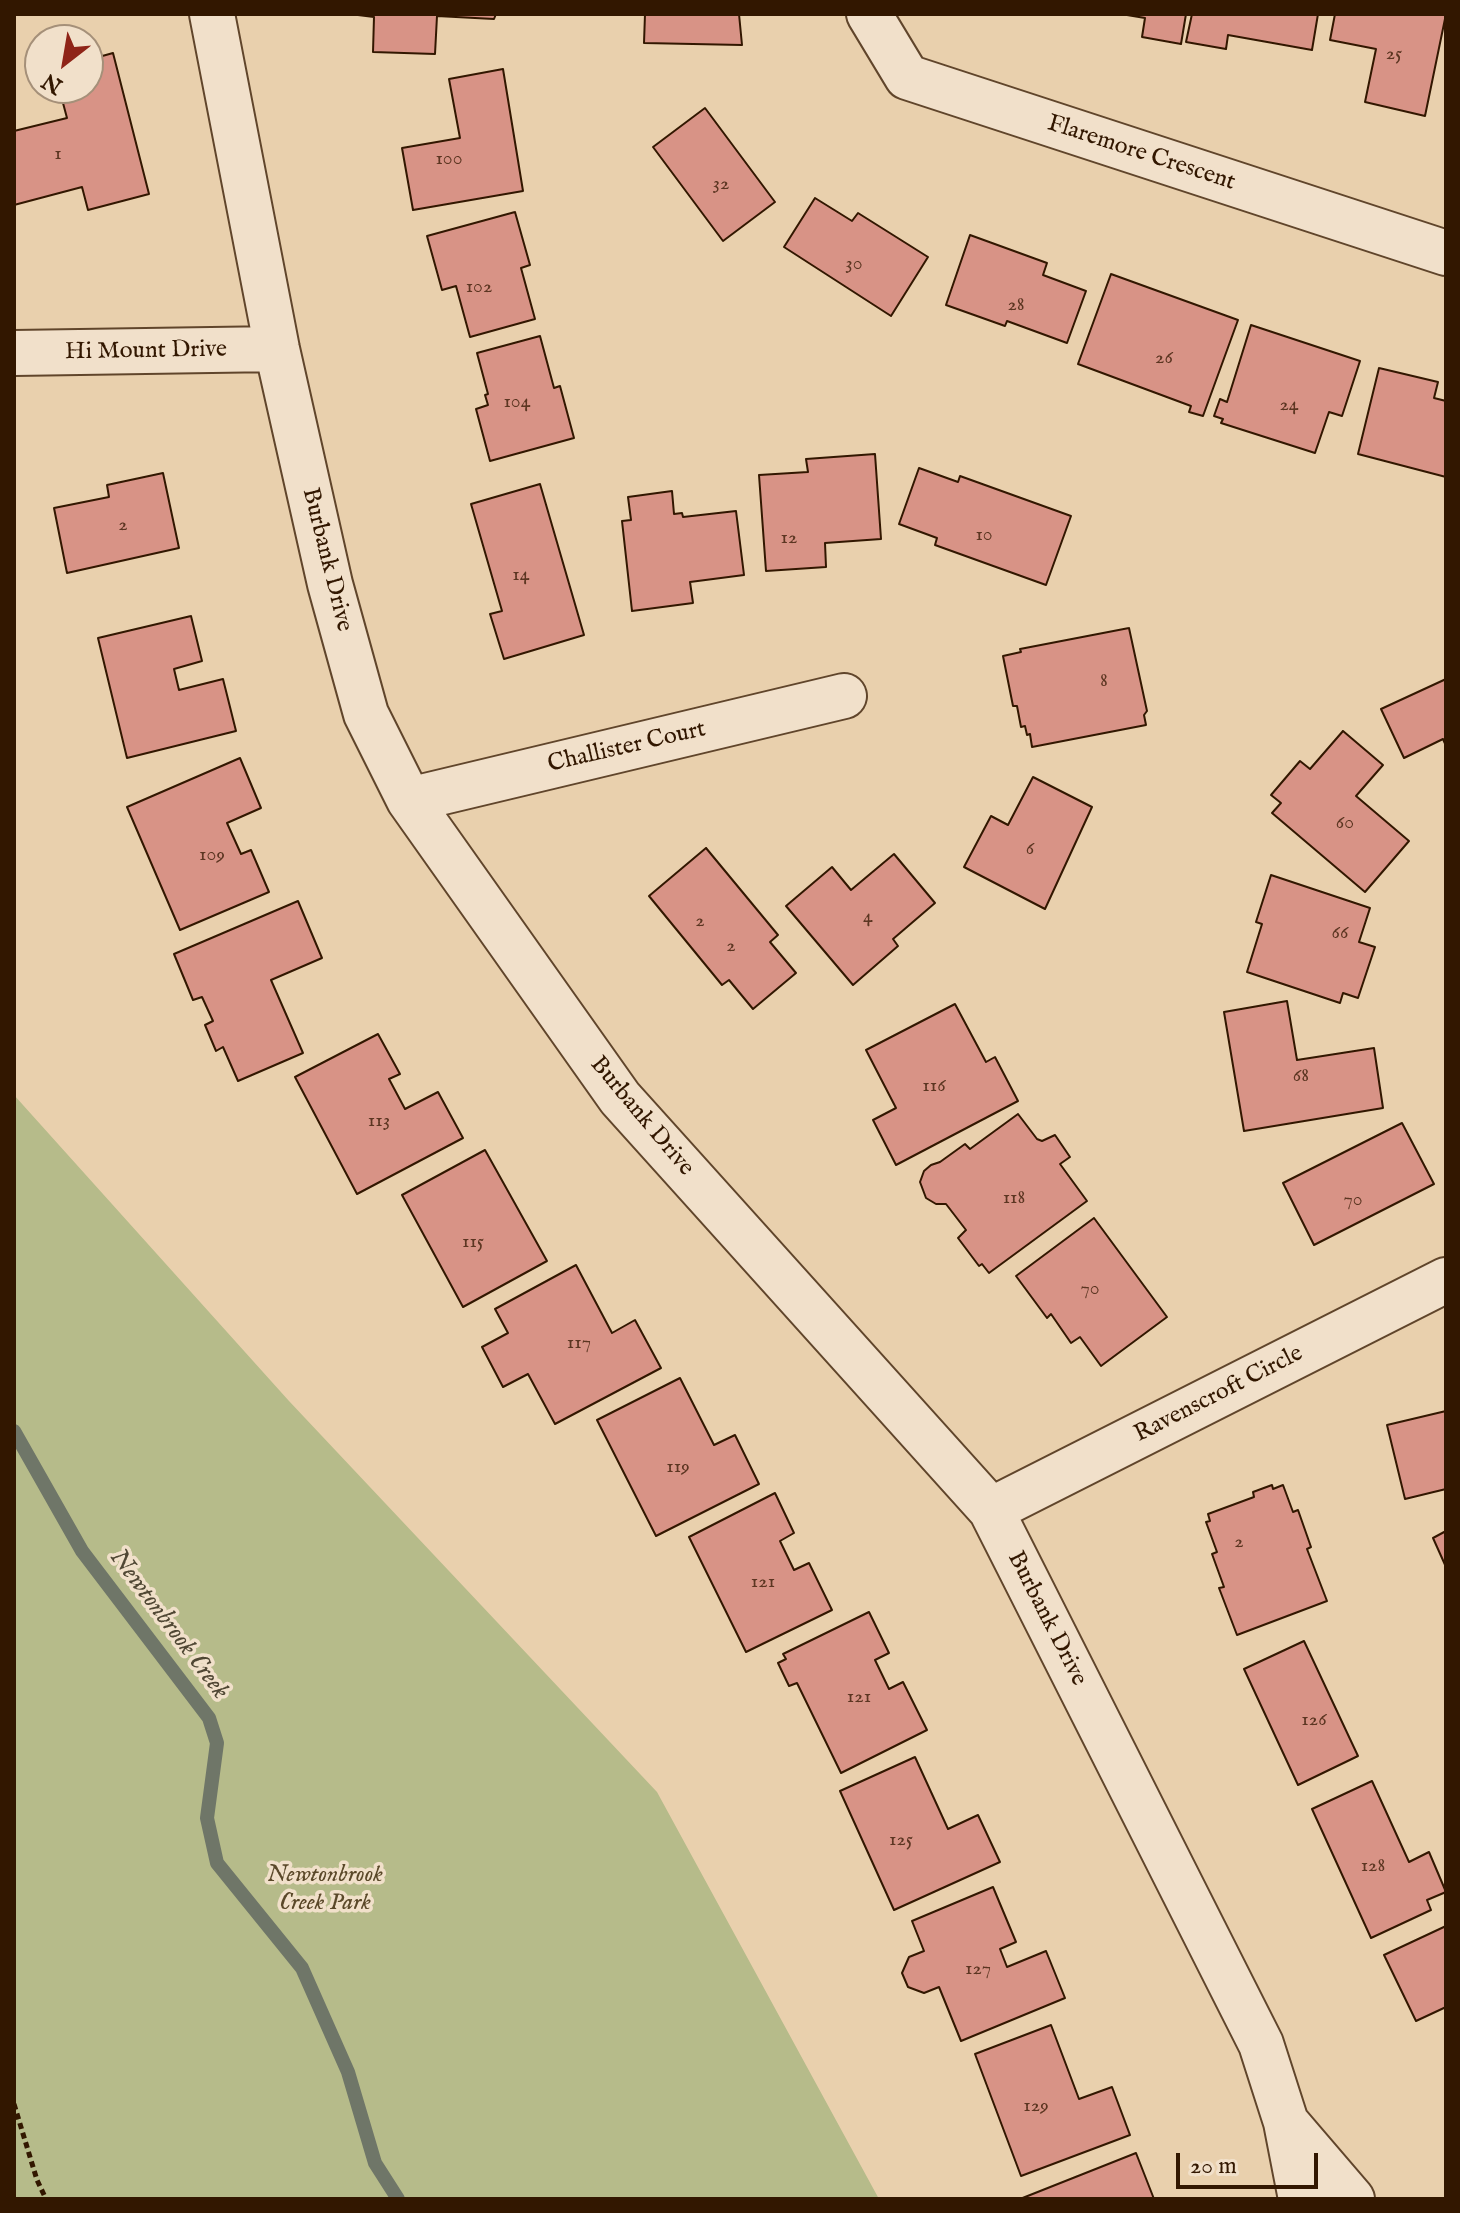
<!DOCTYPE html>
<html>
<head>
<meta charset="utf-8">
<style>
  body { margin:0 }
  #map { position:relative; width:1460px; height:2213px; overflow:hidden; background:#e9d0ad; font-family:"IM FELL English",serif }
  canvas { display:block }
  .frame { position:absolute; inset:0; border:16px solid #321700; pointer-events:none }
  .north { position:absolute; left:24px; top:24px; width:80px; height:80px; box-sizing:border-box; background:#f1e0ca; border:2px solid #a59079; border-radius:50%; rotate:211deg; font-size:22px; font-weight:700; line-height:32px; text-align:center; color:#321700 }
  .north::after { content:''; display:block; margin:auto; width:28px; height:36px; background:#8f2418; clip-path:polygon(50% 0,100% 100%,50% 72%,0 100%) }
  .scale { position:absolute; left:1176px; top:2153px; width:142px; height:36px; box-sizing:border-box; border:4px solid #321700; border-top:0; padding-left:10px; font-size:24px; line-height:28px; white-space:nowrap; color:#321700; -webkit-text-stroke:6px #f1e0ca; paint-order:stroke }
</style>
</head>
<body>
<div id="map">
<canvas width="1460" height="2213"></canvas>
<div class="frame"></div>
<div class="north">N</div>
<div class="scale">20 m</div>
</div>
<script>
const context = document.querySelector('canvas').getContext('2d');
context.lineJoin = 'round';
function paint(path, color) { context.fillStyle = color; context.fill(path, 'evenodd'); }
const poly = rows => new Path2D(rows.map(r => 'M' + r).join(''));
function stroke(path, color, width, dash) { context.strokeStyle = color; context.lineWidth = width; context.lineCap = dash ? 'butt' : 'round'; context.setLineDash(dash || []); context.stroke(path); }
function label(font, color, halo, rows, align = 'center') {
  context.font = font + ' "IM FELL English",serif'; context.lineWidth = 7; context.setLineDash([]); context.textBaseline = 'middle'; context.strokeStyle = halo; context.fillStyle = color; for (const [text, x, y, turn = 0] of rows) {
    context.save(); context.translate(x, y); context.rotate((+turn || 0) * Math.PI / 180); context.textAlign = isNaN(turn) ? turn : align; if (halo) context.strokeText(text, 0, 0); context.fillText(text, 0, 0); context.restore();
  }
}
paint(poly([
  [14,1095,289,1401,657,1792,879,2199,14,2199]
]), '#b6bb8a');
stroke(poly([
  [14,1431,82,1551,209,1718,217,1743,207,1818,217,1863,302,1968,348,2072,375,2163,398,2199]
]), '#6f7668', 14);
const building = poly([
  [350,14,496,14,494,19,437,16,435,54,373,52,374,17,350,14],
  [645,14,739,14,742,45,644,43,645,14],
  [1121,14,1186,14,1181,44,1142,37,1145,18,1121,14],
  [1192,14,1318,14,1312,50,1228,35,1226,49,1186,42,1192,14],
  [1335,14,1446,14,1425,116,1365,102,1376,49,1330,40,1335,14],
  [113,53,149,194,88,210,82,187,14,205,14,131,67,118,59,88,88,88,88,60,113,53],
  [503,69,523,191,413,210,402,148,460,138,449,79,503,69],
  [705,108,775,202,723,241,653,147,705,108],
  [815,198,852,221,858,213,928,257,891,316,784,247,815,198],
  [515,212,530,265,521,268,535,319,470,337,456,286,442,290,427,236,515,212],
  [970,235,1047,263,1043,275,1086,291,1067,343,1007,321,1005,326,946,305,970,235],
  [1111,274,1238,320,1203,416,1189,412,1191,406,1078,364,1111,274],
  [1251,325,1360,361,1342,416,1329,412,1315,453,1221,423,1223,419,1214,416,1220,399,1227,402,1251,325],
  [540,336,554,388,560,386,574,438,490,461,476,409,488,405,485,395,488,394,477,353,540,336],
  [1379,368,1438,382,1434,398,1446,401,1446,477,1358,454,1379,368],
  [875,454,881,539,825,543,826,567,766,571,759,475,808,472,806,459,875,454],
  [919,468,958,482,960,476,1071,516,1046,585,935,545,937,538,899,524,919,468],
  [163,473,179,548,67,573,54,508,109,497,107,485,163,473],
  [540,484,584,635,504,659,490,614,502,611,471,504,540,484],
  [672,491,674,514,682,513,683,517,736,511,744,575,690,582,693,603,632,611,622,521,631,520,628,497,672,491],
  [191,616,202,661,174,669,179,690,223,679,236,731,127,758,98,638,191,616],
  [1129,628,1147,711,1144,715,1146,725,1032,747,1030,734,1027,735,1025,726,1021,727,1017,706,1013,706,1003,656,1021,652,1020,649,1129,628],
  [1446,679,1446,746,1443,739,1404,758,1381,709,1446,679],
  [1343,731,1383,765,1356,796,1409,841,1365,892,1272,813,1281,803,1271,795,1300,761,1310,769,1343,731],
  [240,758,261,808,227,823,241,854,251,850,269,892,180,930,127,807,240,758],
  [1033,777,1092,807,1045,909,964,867,991,816,1008,825,1033,777],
  [706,848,778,935,770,942,796,973,753,1009,729,980,722,985,649,896,706,848],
  [894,854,935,903,893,939,898,946,853,985,786,906,832,867,851,890,894,854],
  [1271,875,1370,908,1359,942,1375,947,1358,998,1343,993,1340,1003,1247,972,1262,924,1256,922,1271,875],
  [298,901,322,958,271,980,303,1053,238,1081,223,1047,216,1051,205,1025,213,1021,202,997,193,1000,174,954,298,901],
  [1287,1001,1297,1060,1374,1048,1383,1108,1244,1131,1224,1012,1287,1001],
  [955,1004,986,1062,995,1057,1018,1101,896,1165,873,1120,896,1108,866,1050,955,1004],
  [378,1034,400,1074,389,1079,405,1109,438,1092,463,1138,357,1194,295,1077,378,1034],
  [1018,1114,1037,1139,1042,1141,1055,1135,1070,1157,1060,1164,1087,1201,989,1273,982,1264,979,1266,958,1238,966,1230,946,1204,936,1204,926,1198,920,1182,924,1171,931,1165,940,1162,965,1144,970,1149,1018,1114],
  [1402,1123,1434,1184,1314,1245,1283,1183,1402,1123],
  [485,1150,547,1261,463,1307,402,1195,485,1150],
  [1094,1218,1167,1317,1101,1366,1080,1337,1071,1343,1051,1314,1047,1318,1016,1276,1094,1218],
  [576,1265,612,1333,635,1320,661,1368,555,1424,528,1374,503,1387,482,1347,508,1333,495,1309,576,1265],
  [680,1378,714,1445,735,1435,759,1484,656,1536,597,1420,680,1378],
  [1446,1411,1446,1489,1405,1499,1387,1425,1446,1411],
  [1272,1485,1273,1489,1283,1485,1293,1512,1298,1510,1311,1547,1307,1549,1327,1601,1237,1635,1219,1588,1224,1587,1212,1554,1217,1552,1206,1522,1210,1521,1208,1514,1254,1497,1253,1492,1272,1485],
  [775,1493,794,1533,780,1541,794,1570,809,1563,832,1610,746,1652,689,1537,775,1493],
  [1446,1531,1446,1567,1433,1538,1446,1531],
  [869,1612,889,1653,875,1660,889,1689,903,1682,927,1730,841,1773,797,1683,789,1686,778,1663,786,1659,783,1654,869,1612],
  [1304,1641,1358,1756,1298,1785,1244,1669,1304,1641],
  [915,1757,948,1829,978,1815,1000,1862,894,1910,840,1791,915,1757],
  [1372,1781,1409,1862,1429,1852,1446,1892,1427,1900,1431,1910,1371,1938,1312,1809,1372,1781],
  [993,1887,1016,1942,1000,1949,1007,1967,1046,1951,1065,1998,961,2041,939,1987,924,1993,908,1987,902,1973,909,1957,924,1951,912,1921,993,1887],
  [1446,1926,1446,2007,1416,2021,1384,1955,1446,1926],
  [1051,2025,1079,2099,1112,2087,1130,2135,1021,2176,975,2054,1051,2025],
  [1136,2153,1154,2199,1020,2199,1136,2153]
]);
paint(building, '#d89386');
stroke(building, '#321700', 2);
const minor = poly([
  [212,14,277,349,330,584,366,714,409,800,620,1098,991,1510,1261,2044,1286,2122,1301,2199],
  [869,14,907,77,1446,253],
  [14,353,277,349],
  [409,800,844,696],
  [991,1510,1446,1280],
  [1286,2122,1352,2199]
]);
stroke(minor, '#60452b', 48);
stroke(poly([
  [14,2104,37,2180,46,2199]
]), '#321700', 5, [6, 4]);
stroke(minor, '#f1e0ca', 44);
label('20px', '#5c3622', null, [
  ["25",1394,55],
  ["1",58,155],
  ["100",449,160],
  ["32",721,185],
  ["30",854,265],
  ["102",479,288],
  ["28",1016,306],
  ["26",1164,359],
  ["104",517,403],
  ["24",1289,406],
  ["2",123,526],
  ["10",984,536],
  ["12",789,539],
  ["14",521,576],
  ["8",1104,682],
  ["60",1345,824],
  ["6",1030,850],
  ["109",212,856],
  ["4",868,918],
  ["2",700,922],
  ["66",1340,934],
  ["2",731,947],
  ["68",1301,1077],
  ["116",934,1087],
  ["113",379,1122],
  ["118",1014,1199],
  ["70",1353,1201],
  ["115",473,1243],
  ["70",1090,1290],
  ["117",579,1344],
  ["119",678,1468],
  ["2",1239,1543],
  ["121",763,1583],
  ["121",859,1698],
  ["126",1314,1721],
  ["125",901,1841],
  ["128",1373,1867],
  ["127",978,1970],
  ["129",1036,2107]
]);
label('24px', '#321700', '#f1e0ca', [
  ["Flaremore Crescent",1141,154,18],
  ["Hi Mount Drive",146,352,-1],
  ["Burbank Drive",326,560,76],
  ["Challister Court",627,748,-13],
  ["Burbank Drive",641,1117,50],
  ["Ravenscroft Circle",1219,1395,-27],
  ["Burbank Drive",1046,1619,63]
]);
label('italic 24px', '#5a4829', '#f1e0ca', [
  ["Newtonbrook",325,1876],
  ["Creek Park",325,1904]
]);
label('italic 26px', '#504734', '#f1e0ca', [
  ["Newtonbrook Creek",168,1625,53]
]);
</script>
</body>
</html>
